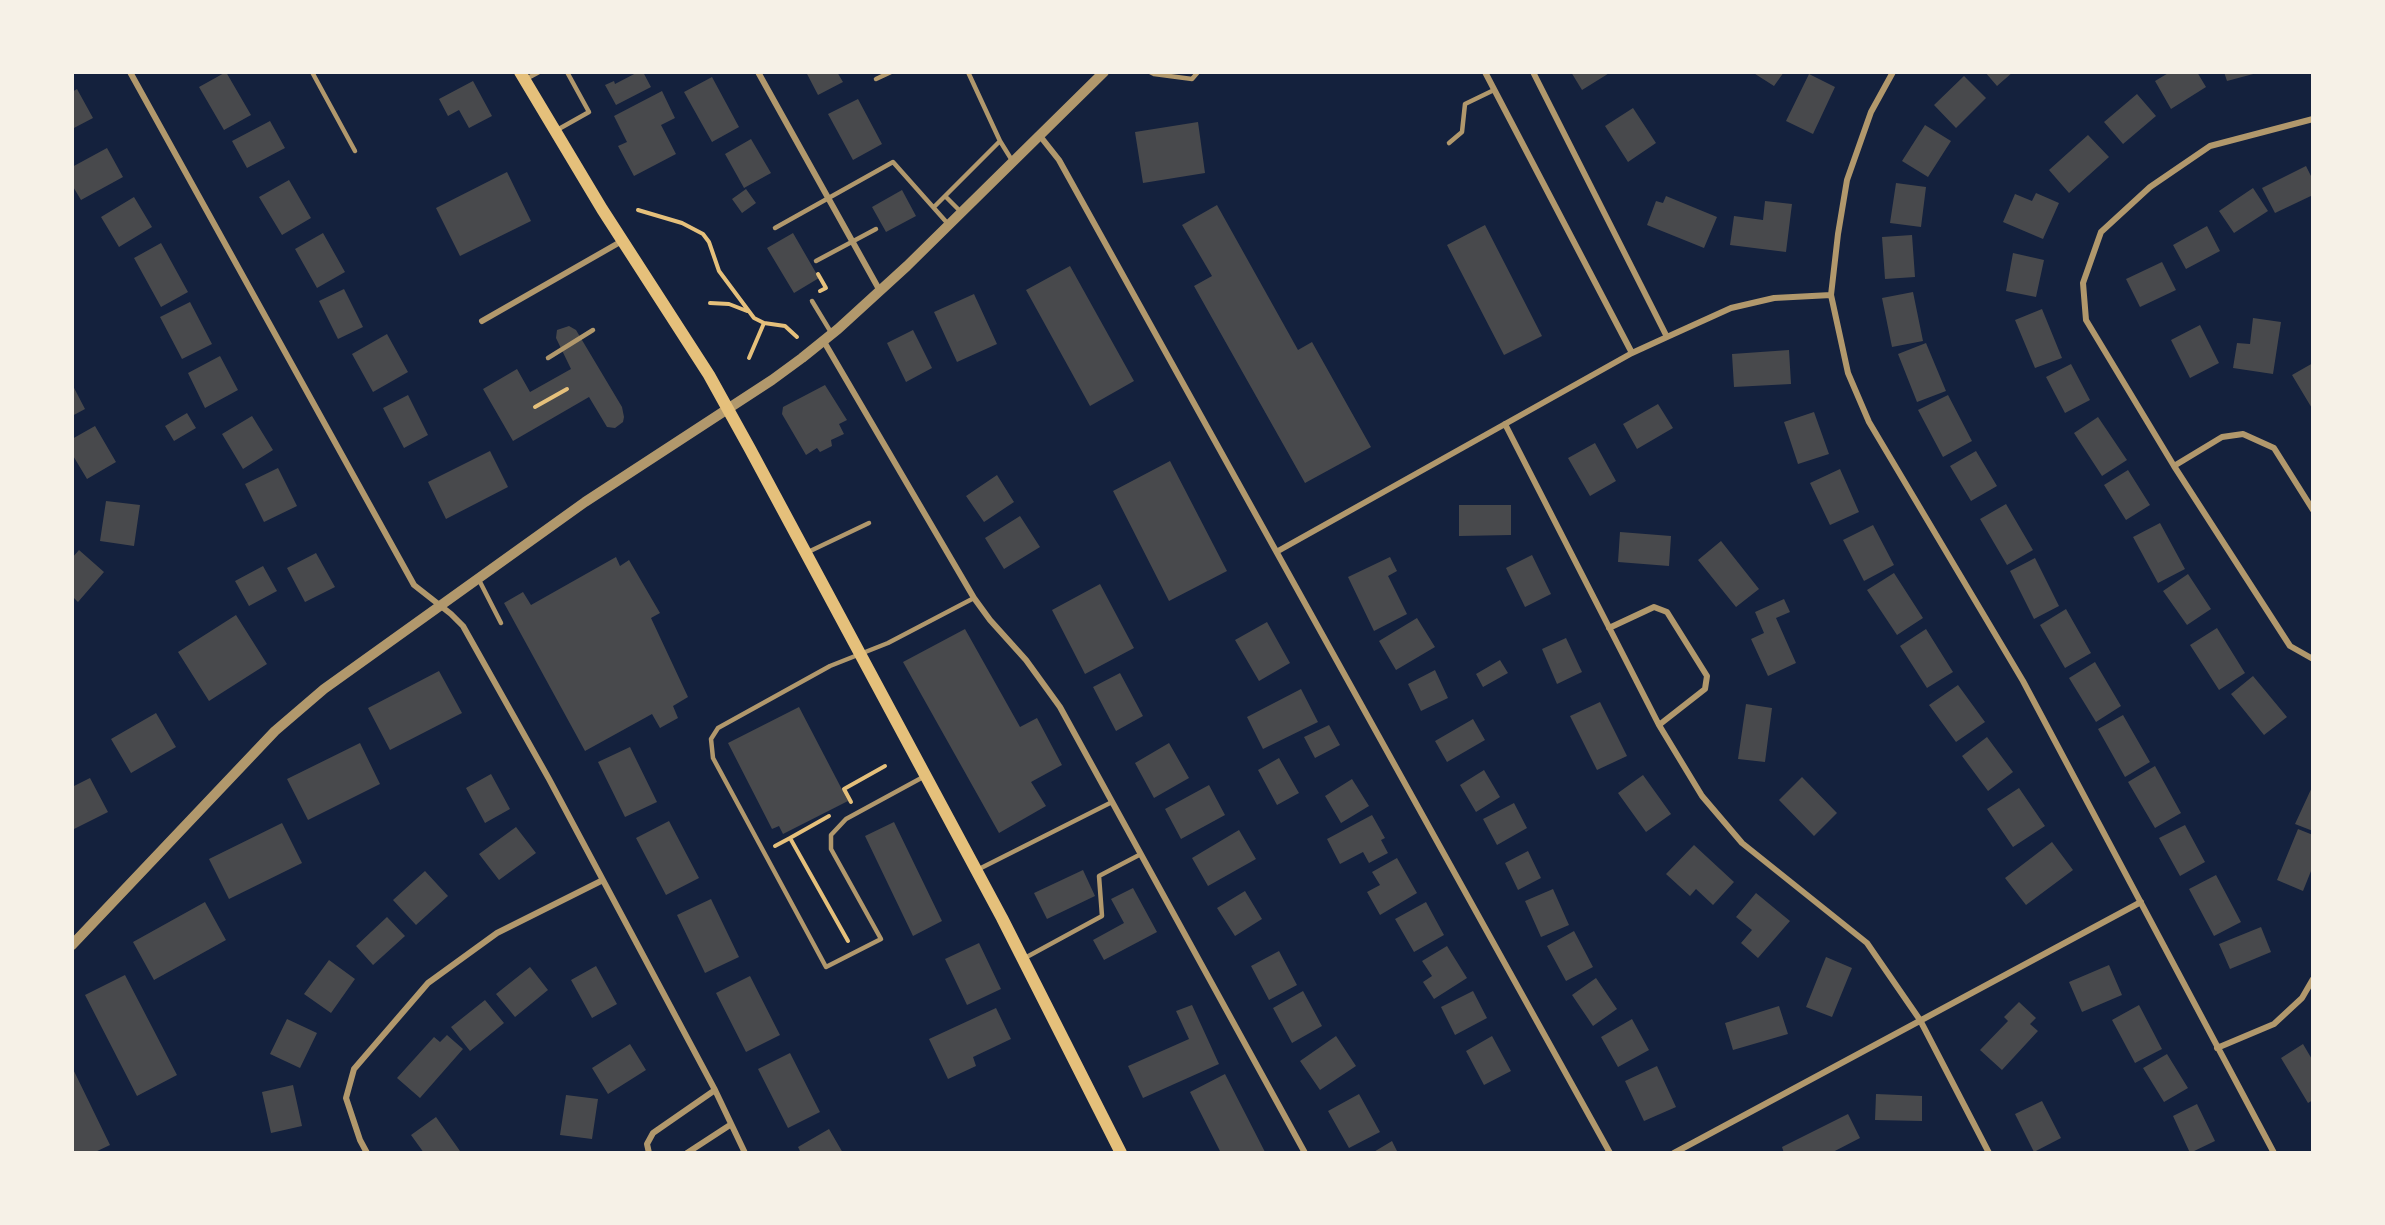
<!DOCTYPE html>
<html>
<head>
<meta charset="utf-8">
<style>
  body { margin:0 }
  #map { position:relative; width:2385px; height:1225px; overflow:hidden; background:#14213d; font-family:Literata,serif }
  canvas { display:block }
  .frame { position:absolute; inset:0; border:74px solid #f6f1e7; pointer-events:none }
</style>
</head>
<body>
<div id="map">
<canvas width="2385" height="1225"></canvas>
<div class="frame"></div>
</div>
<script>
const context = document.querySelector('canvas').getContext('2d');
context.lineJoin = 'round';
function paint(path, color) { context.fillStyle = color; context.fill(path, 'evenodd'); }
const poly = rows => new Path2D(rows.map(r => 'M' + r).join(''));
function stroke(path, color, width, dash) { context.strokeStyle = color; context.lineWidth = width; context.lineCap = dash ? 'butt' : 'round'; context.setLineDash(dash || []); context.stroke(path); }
paint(poly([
  [226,72,251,115,224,130,199,87],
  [638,72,643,72,651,87,616,105,605,85,614,81,615,84],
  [806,72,837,72,843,82,818,95],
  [1571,72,1611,72,1582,90],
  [1752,72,1784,72,1774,86],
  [1985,72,2013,72,1997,86],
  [2170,72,2197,72,2206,87,2171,109,2155,81],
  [2224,72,2257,72,2257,73,2227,81],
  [1809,74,1835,87,1813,134,1786,121],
  [1964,76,1986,98,1956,128,1934,105],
  [712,77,739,127,712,142,684,92],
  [473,81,492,116,469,128,459,110,448,116,439,99],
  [77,89,93,118,72,129,72,92],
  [662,91,675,118,661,125,676,154,634,176,618,146,627,142,614,116],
  [2137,94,2156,116,2123,144,2104,122],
  [858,99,882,144,853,160,828,114],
  [1633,108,1656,143,1628,162,1605,126],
  [270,121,285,148,247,168,232,141],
  [1198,122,1205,173,1143,183,1135,132],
  [1925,125,1951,141,1928,177,1902,161],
  [2088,135,2109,157,2069,193,2049,170],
  [751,139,771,173,744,188,725,154],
  [107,148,123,177,81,200,72,185,72,167],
  [2306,166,2313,180,2313,195,2275,213,2262,188],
  [507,172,531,221,460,256,436,208],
  [289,180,311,218,282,235,259,197],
  [1896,183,1926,187,1921,227,1890,223],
  [2253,188,2268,211,2234,233,2219,211],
  [746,189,756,203,742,213,732,199],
  [902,190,916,216,886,232,872,207],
  [2036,193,2059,203,2043,239,2003,222,2015,194,2032,201],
  [1666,196,1717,217,1704,248,1647,225,1656,201,1663,203],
  [134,197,152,227,119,247,101,217],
  [1765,201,1792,204,1786,252,1730,245,1734,216,1763,220],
  [1217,205,1298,350,1312,342,1371,447,1305,483,1194,286,1212,276,1182,225],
  [1485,225,1542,336,1504,355,1447,245],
  [2207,226,2220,251,2186,269,2173,245],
  [323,233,345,272,317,288,295,249],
  [793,233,819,278,794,293,767,248],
  [1912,235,1915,277,1885,279,1882,237],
  [161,243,188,292,161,307,134,258],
  [2013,253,2044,260,2036,297,2006,291],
  [2162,262,2176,290,2140,307,2126,279],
  [1070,266,1134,381,1090,406,1026,290],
  [344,289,363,327,338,339,319,301],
  [1913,292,1923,341,1892,347,1882,298],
  [974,294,997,344,957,362,934,312],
  [190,302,212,344,182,359,160,317],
  [2042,309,2062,358,2035,368,2015,320],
  [2253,318,2281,322,2273,374,2233,368,2237,343,2250,344],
  [2200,325,2219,363,2190,378,2171,340],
  [569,326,576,330,622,407,624,417,623,422,615,428,607,427,589,397,513,441,483,389,517,369,530,392,571,369,556,338,557,330],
  [913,330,932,368,906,382,887,343],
  [387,334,408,372,373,392,352,354],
  [1926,343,1946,391,1917,402,1898,354],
  [1789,350,1791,384,1734,387,1732,354],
  [220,356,238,390,205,408,188,373],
  [2313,363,2313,410,2292,375],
  [2071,364,2090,400,2065,413,2046,377],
  [72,384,85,409,72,416],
  [825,385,847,420,839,424,844,434,831,440,832,446,820,452,817,448,806,455,782,414,783,407],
  [408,395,428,435,404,448,383,408],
  [1948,395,1972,441,1943,457,1918,410],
  [1658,404,1673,428,1637,449,1623,424],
  [1814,412,1829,454,1798,464,1784,422],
  [187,413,196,428,174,441,165,426],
  [252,416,273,450,243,469,222,434],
  [2098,417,2127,460,2102,476,2074,433],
  [95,426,116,462,87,479,72,454,72,439],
  [1595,443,1616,481,1590,496,1568,458],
  [490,451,508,487,446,519,428,482],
  [1976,451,1997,486,1971,501,1950,466],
  [1170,461,1227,571,1169,601,1113,491],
  [278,468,297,506,264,522,245,484],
  [1840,469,1859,512,1830,525,1810,483],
  [2128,470,2150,505,2126,520,2104,485],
  [997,475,1014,502,984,522,966,496],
  [106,501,140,505,134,546,100,541],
  [2006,504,2033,550,2007,565,1980,519],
  [1459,505,1511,505,1511,535,1459,536],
  [1020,516,1040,547,1004,569,985,538],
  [2160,523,2185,569,2158,583,2133,537],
  [1873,525,1894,565,1864,581,1843,540],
  [1620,532,1671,536,1669,566,1618,562],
  [1721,541,1759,589,1736,607,1698,560],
  [79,550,104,572,78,602,72,596,72,558],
  [316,553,335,587,305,602,287,568],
  [1532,555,1551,594,1525,607,1506,568],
  [616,557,620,566,629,560,660,613,651,618,688,697,673,706,678,718,660,728,652,714,585,751,504,603,523,592,531,605],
  [1390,557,1397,571,1388,576,1407,614,1374,631,1348,577],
  [2035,558,2059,606,2034,619,2010,571],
  [263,566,277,591,249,606,235,581],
  [1894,573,1923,618,1897,635,1867,590],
  [2188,574,2211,609,2187,625,2163,591],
  [1100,584,1134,648,1085,674,1052,610],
  [1784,599,1790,612,1776,618,1796,663,1768,676,1751,639,1764,633,1755,612],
  [2066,609,2091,653,2065,668,2040,625],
  [236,615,267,664,209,701,178,652],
  [1417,618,1435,647,1396,670,1379,641],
  [1267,622,1290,663,1259,681,1235,640],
  [2217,628,2245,673,2219,690,2190,645],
  [965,629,1020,727,1037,718,1062,765,1031,782,1046,806,999,833,903,662],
  [1926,629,1953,672,1927,688,1900,646],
  [1566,638,1582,672,1557,684,1542,649],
  [1500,660,1508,673,1483,687,1476,674],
  [2095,662,2121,706,2096,722,2069,678],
  [1435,670,1448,698,1421,711,1408,684],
  [439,671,462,713,390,750,368,708],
  [1120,673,1143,716,1116,731,1093,687],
  [2253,676,2287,717,2264,735,2231,694],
  [1958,685,1985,722,1956,742,1929,705],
  [1301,689,1318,722,1263,749,1247,717],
  [1600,702,1627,756,1597,770,1570,716],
  [1746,704,1772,708,1765,762,1738,759],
  [799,707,848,801,783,834,779,826,772,829,728,743],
  [156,713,176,747,131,773,111,739],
  [2123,715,2150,762,2125,777,2098,729],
  [1473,719,1485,740,1447,762,1435,741],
  [1329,725,1340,745,1315,758,1304,737],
  [1987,737,2013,772,1988,791,1962,756],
  [360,743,380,784,308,820,287,779],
  [1169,743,1189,778,1154,798,1135,763],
  [630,747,657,802,625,817,598,762],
  [1279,758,1299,793,1277,805,1258,770],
  [2155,766,2181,813,2155,828,2128,782],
  [1484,770,1500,797,1476,812,1460,785],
  [491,774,510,809,485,823,466,788],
  [1643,775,1671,814,1646,832,1618,793],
  [1802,777,1837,813,1814,836,1779,800],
  [90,778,108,812,72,830,72,787],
  [1352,779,1369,806,1341,823,1325,796],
  [1209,785,1225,815,1181,839,1165,809],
  [2313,785,2313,831,2295,824],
  [2019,788,2045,826,2013,847,1987,809],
  [1514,803,1527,828,1497,845,1483,819],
  [1372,815,1385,838,1381,840,1388,853,1369,863,1363,852,1340,864,1327,839],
  [669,821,699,878,666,895,636,838],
  [894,822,942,921,913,936,865,836],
  [282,823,302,863,229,899,209,859],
  [2185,825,2205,862,2180,876,2159,838],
  [516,827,536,853,499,880,479,854],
  [2298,829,2313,835,2313,866,2303,891,2277,880],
  [1239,830,1256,859,1208,886,1192,858],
  [2052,842,2073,870,2026,905,2005,878],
  [1694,845,1734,882,1713,905,1696,889,1690,896,1666,874],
  [1528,851,1541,878,1518,890,1505,863],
  [1397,858,1417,893,1380,915,1367,892,1380,885,1372,872],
  [1083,870,1095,896,1047,919,1034,893],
  [425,871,448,896,416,925,393,900],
  [2216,875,2241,922,2214,936,2189,889],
  [1133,888,1157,932,1104,960,1093,940,1124,923,1111,899],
  [1553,889,1569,925,1541,937,1525,901],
  [1245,891,1262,919,1235,936,1217,908],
  [1756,893,1790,921,1758,958,1741,943,1752,930,1736,917],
  [711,899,739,957,705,973,677,915],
  [205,902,226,940,154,980,133,942],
  [1426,902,1444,935,1414,952,1395,919],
  [387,917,405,936,373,965,356,946],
  [2261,927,2271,952,2230,969,2219,944],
  [1574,931,1593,967,1566,981,1547,946],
  [979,943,1001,989,967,1005,945,959],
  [1447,946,1467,978,1434,999,1423,982,1432,976,1422,961],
  [1279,951,1297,985,1269,1000,1251,966],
  [1826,957,1852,968,1832,1017,1806,1007],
  [329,960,355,979,331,1013,304,994],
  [2109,965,2122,995,2082,1012,2069,982],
  [596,966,617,1004,592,1018,571,980],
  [530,967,548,990,515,1017,496,994],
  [125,975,177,1075,137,1096,85,995],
  [750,976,780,1035,746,1052,716,993],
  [1596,978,1617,1009,1593,1026,1572,995],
  [1303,991,1322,1026,1292,1043,1273,1008],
  [1473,991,1487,1018,1455,1035,1441,1007],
  [485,1000,504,1023,470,1051,451,1027],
  [2019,1002,2036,1018,2030,1024,2038,1031,2002,1070,1980,1050,2008,1021,2004,1017],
  [1192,1005,1219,1064,1143,1098,1128,1066,1189,1039,1176,1011],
  [2139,1005,2162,1049,2135,1063,2112,1020],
  [1779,1006,1788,1034,1733,1050,1725,1023],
  [996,1008,1011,1039,973,1057,976,1066,948,1079,929,1039],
  [287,1019,317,1033,300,1068,270,1054],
  [1632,1019,1649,1050,1618,1067,1601,1037],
  [447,1035,463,1049,420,1098,397,1078,434,1037,440,1042],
  [1336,1036,1356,1066,1320,1090,1300,1061],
  [1492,1036,1511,1071,1484,1085,1466,1051],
  [630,1044,646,1070,608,1094,592,1068],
  [2303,1044,2313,1061,2313,1100,2308,1103,2281,1058],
  [790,1053,820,1112,788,1128,758,1069],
  [2167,1054,2188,1088,2164,1102,2143,1068],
  [1657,1066,1676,1107,1644,1121,1625,1081],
  [72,1067,110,1145,93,1153,72,1153],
  [1225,1074,1265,1152,1262,1153,1221,1153,1190,1092],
  [293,1085,302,1126,271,1133,262,1092],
  [1359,1094,1380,1132,1349,1148,1328,1111],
  [1876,1094,1922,1096,1922,1121,1875,1120],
  [566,1095,598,1099,592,1139,560,1135],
  [2042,1101,2061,1138,2034,1152,2015,1114],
  [2197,1104,2215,1141,2190,1153,2173,1116],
  [1848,1114,1860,1138,1831,1153,1784,1153,1782,1147],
  [436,1117,460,1151,458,1153,424,1153,411,1135],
  [829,1129,843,1153,801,1153,798,1147],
  [1392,1141,1398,1153,1372,1153]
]), '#48494c');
stroke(poly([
  [638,210,682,223,703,234,709,242,719,271,754,318,764,323,785,326,797,337],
  [818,274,826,288,820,291],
  [710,303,729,304,747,311],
  [749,358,764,323],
  [535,407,567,389],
  [851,802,844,789,885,766],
  [829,816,790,838,848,941],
  [775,846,790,838]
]), '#e5c07b', 4);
stroke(poly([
  [312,72,355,151],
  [968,72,1000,141,1013,162],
  [1150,72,1154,74,1192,79,1198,72],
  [526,79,539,72],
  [876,79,891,72],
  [557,130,589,112,567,72],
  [1449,143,1462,132,1465,104,1494,90],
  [934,207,945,196],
  [962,213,945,196,1000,141],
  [775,228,893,162,949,225],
  [816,261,876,229],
  [812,301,832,334],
  [548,358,593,330],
  [806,553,869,523],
  [479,580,501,623],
  [925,776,846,819,831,835,831,849,881,939,826,967,713,758,711,739,718,728,830,666,888,643,974,598],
  [979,869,1112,802],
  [1023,959,1102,916,1099,876,1141,854]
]), '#b1986c', 4.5);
stroke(poly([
  [130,72,414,585,451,614,463,626,549,779,715,1090,745,1153],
  [758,72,880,291],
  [1485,72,1632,353],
  [1533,72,1667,337],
  [1893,72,1871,112,1847,180,1838,234,1831,295,1848,373,1869,422,2023,681,2274,1153],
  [2313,119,2210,146,2150,187,2101,232,2083,283,2086,320,2174,466,2222,437,2243,434,2274,448,2313,510],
  [1040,136,1059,160,1610,1153],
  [482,321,622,241],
  [823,340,974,598,990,620,1026,660,1060,707,1305,1153],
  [1505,424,1659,725,1702,796,1742,843,1867,943,1920,1020,1989,1153],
  [2174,466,2290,646,2313,659],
  [1278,551,1632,353,1667,337,1731,308,1774,298,1831,295],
  [1609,628,1654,607,1667,612,1707,676,1705,689,1659,725],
  [2217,1048,2274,1024,2302,998,2313,979],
  [367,1153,360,1140,346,1098,354,1069,428,983,497,933,603,880],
  [649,1153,647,1144,653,1133,715,1090],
  [687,1153,730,1125],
  [1674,1153,2141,902]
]), '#b1986c', 6);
stroke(poly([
  [72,945,275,731,324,689,585,502,772,380,802,358,838,329,907,266,1104,72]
]), '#b1986c', 10);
stroke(poly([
  [520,72,602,209,709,375,750,449,1002,918,1121,1153]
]), '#e5c07b', 12);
</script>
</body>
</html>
